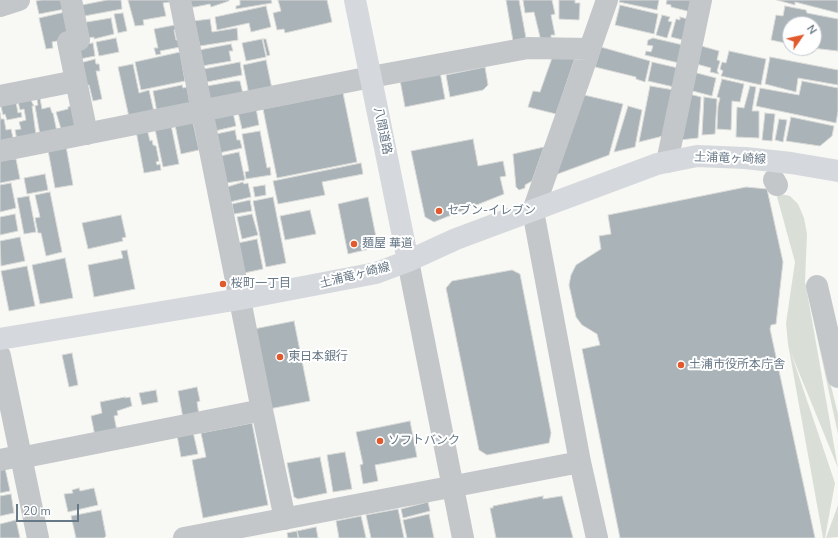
<!DOCTYPE html>
<html>
<head>
<meta charset="utf-8">
<style>
  body { margin:0 }
  #map { position:relative; width:838px; height:538px; overflow:hidden; background:#f8f8f5; font-family:"Nunito Sans",sans-serif }
  canvas { display:block }
  .north { position:absolute; left:782px; top:16px; width:40px; height:40px; box-sizing:border-box; background:#fff; border:1px solid #c2c9cf; border-radius:50%; rotate:56deg; font-size:11px; font-weight:700; line-height:16px; text-align:center; color:#677886 }
  .north::after { content:''; display:block; margin:auto; width:14px; height:18px; background:#e05a2d; clip-path:polygon(50% 0,100% 100%,50% 72%,0 100%) }
  .scale { position:absolute; left:16px; top:504px; width:63px; height:18px; box-sizing:border-box; border:2px solid #677886; border-top:0; padding-left:5px; font-size:12px; line-height:14px; white-space:nowrap; color:#677886; -webkit-text-stroke:3px #fff; paint-order:stroke }
</style>
</head>
<body>
<div id="map">
<canvas width="838" height="538"></canvas>
<div class="north">N</div>
<div class="scale">20 m</div>
</div>
<script>
const context = document.querySelector('canvas').getContext('2d');
context.lineJoin = 'round';
function paint(path, color) { context.fillStyle = color; context.fill(path, 'evenodd'); }
const poly = rows => new Path2D(rows.map(r => 'M' + r).join(''));
function stroke(path, color, width, dash) { context.strokeStyle = color; context.lineWidth = width; context.lineCap = dash ? 'butt' : 'round'; context.setLineDash(dash || []); context.stroke(path); }
function label(font, color, halo, rows, align = 'center') {
  context.font = font + ' "Nunito Sans","Noto Sans JP",sans-serif'; context.lineWidth = 4; context.setLineDash([]); context.textBaseline = 'middle'; context.strokeStyle = halo; context.fillStyle = color; for (const [text, x, y, turn = 0] of rows) {
    context.save(); context.translate(x, y); context.rotate((+turn || 0) * Math.PI / 180); context.textAlign = isNaN(turn) ? turn : align; if (halo) context.strokeText(text, 0, 0); context.fillText(text, 0, 0); context.restore();
  }
}
paint(poly([
  [776,193,790,196,798,204,804,218,807,234,805,282,838,414,838,434,806,286,838,468,791,353,835,483,825,538,823,538,788,344,786,323,795,262],
  [838,505,838,537,826,538]
]), '#d9dfd6');
const building = poly([
  [41,0,63,0,65,9,39,14,36,1,41,0],
  [121,0,122,9,79,17,77,6,107,0,121,0],
  [128,0,169,0,170,2,163,3,166,16,143,20,144,25,135,26,128,0],
  [189,0,229,0,229,1,211,7,210,4,195,7,190,7,189,0],
  [240,0,271,0,272,3,236,9,236,6,240,5,240,0],
  [278,0,327,0,332,22,285,33,284,29,277,30,273,13,281,11,278,0],
  [506,0,519,0,526,38,513,41,506,0],
  [523,0,552,0,555,14,551,15,555,35,551,35,551,39,541,41,534,12,525,13,523,0],
  [559,0,575,0,575,3,580,3,579,20,559,19,559,0],
  [620,0,659,0,657,10,619,2,620,0],
  [667,0,694,0,691,12,671,7,671,5,666,4,667,0],
  [777,0,838,0,838,13,795,2,795,5,777,0],
  [620,5,658,14,654,34,615,25,620,5],
  [266,6,271,27,251,32,249,23,217,30,215,17,266,6],
  [785,6,806,10,807,13,838,19,838,51,812,48,814,48,814,24,790,24,790,44,771,40,776,15,783,16,785,6],
  [65,12,71,38,52,42,53,48,46,49,39,18,65,12],
  [123,13,127,31,118,33,114,14,123,13],
  [662,15,670,17,668,21,672,22,667,38,656,35,662,15],
  [680,17,688,19,683,40,671,37,676,19,680,20,680,17],
  [111,18,114,34,94,39,94,37,83,39,81,23,111,18],
  [210,19,212,32,237,28,238,40,200,46,193,21,210,19],
  [175,25,176,29,174,30,176,40,179,40,180,47,160,51,161,54,156,55,154,48,158,48,154,29,175,25],
  [116,38,119,52,99,56,96,42,116,38],
  [653,38,683,45,679,63,645,55,646,51,651,52,653,46,647,45,648,40,653,38],
  [262,39,266,57,246,61,242,43,262,39],
  [263,39,266,39,270,55,267,56,263,39],
  [93,43,95,56,80,59,76,45,93,43],
  [231,44,233,51,229,51,231,61,202,66,199,50,231,44],
  [698,45,719,51,717,60,720,61,717,71,719,74,710,72,711,68,693,63,698,45],
  [601,47,650,61,645,82,636,79,636,77,595,67,601,47],
  [729,51,766,59,761,85,721,76,723,71,720,69,722,62,726,63,729,51],
  [180,52,185,81,141,90,135,62,180,52],
  [770,57,838,70,838,85,798,78,796,92,765,84,770,57],
  [552,58,575,58,556,114,528,107,533,91,540,92,552,58],
  [95,59,96,64,99,64,100,71,96,71,102,99,93,101,89,85,82,86,80,63,95,59],
  [266,60,272,89,249,95,243,65,266,60],
  [240,62,242,75,207,82,204,69,240,62],
  [652,62,678,68,674,87,648,81,652,62],
  [133,64,139,93,149,90,154,112,129,117,118,67,133,64],
  [485,67,488,85,483,90,450,97,446,75,485,67],
  [440,72,445,99,405,107,400,80,440,72],
  [693,72,716,78,712,96,689,90,693,72],
  [722,79,744,84,740,102,732,101,731,130,717,129,718,106,720,98,717,97,722,79],
  [235,81,240,81,243,94,210,102,207,86,235,81],
  [802,81,838,88,838,111,836,123,756,106,760,88,799,95,802,81],
  [182,85,183,88,187,87,190,105,157,112,153,91,182,85],
  [650,86,674,90,663,136,639,142,650,86],
  [750,86,756,87,752,111,759,111,759,138,736,137,737,107,744,108,750,86],
  [39,93,42,109,50,107,52,113,53,113,57,132,40,135,35,106,38,105,36,94,39,93],
  [343,93,357,162,277,178,263,109,343,93],
  [689,94,701,97,698,138,679,140,689,94],
  [28,95,34,106,32,106,36,135,17,140,15,130,21,129,19,122,26,120,24,109,20,110,17,97,28,95],
  [584,95,623,104,609,155,555,175,584,95],
  [15,97,18,113,21,112,22,117,7,120,5,114,3,115,0,102,15,97],
  [704,97,717,99,715,134,702,135,704,97],
  [73,105,78,125,61,129,56,112,68,109,68,107,73,105],
  [628,106,642,110,635,147,614,152,628,106],
  [256,108,259,125,242,129,238,112,256,108],
  [0,113,1,119,4,119,6,130,11,129,14,142,0,145,0,113],
  [233,113,236,126,215,131,212,117,233,113],
  [765,113,775,114,772,141,762,140,765,113],
  [791,117,834,126,832,136,820,146,786,141,791,117],
  [779,119,787,120,783,142,775,140,779,119],
  [193,122,199,150,181,154,175,125,193,122],
  [171,125,179,164,163,167,155,129,171,125],
  [147,129,150,141,152,140,153,145,156,146,159,161,156,162,157,165,160,164,161,170,144,173,136,131,147,129],
  [235,130,237,140,240,140,242,148,219,153,216,134,235,130],
  [260,131,267,168,270,167,271,175,246,179,245,172,249,171,242,134,260,131],
  [473,139,478,166,503,161,506,176,500,177,504,194,434,222,425,217,411,151,473,139],
  [66,146,73,185,55,188,48,150,66,146],
  [544,147,532,181,525,185,525,188,519,190,516,187,513,154,544,147],
  [239,152,245,180,226,183,220,156,239,152],
  [0,159,16,159,20,179,0,183,0,159],
  [361,163,363,174,322,182,325,195,278,204,273,181,361,163],
  [45,174,48,190,27,194,24,178,45,174],
  [243,182,244,184,248,183,251,197,230,202,227,187,243,182],
  [11,183,16,208,0,212,0,185,11,183],
  [265,185,266,195,255,197,253,187,265,185],
  [746,187,767,189,783,262,776,324,771,325,770,329,815,538,620,538,582,349,600,345,597,334,582,325,576,317,569,285,571,275,576,265,601,249,599,236,611,234,608,215,746,187],
  [50,192,62,252,46,256,41,233,38,233,35,218,40,217,35,195,50,192],
  [29,196,36,232,24,234,17,198,29,196],
  [273,197,286,263,266,267,253,201,273,197],
  [368,197,378,247,348,254,338,204,368,197],
  [250,200,252,211,234,214,232,204,250,200],
  [310,210,316,234,285,240,280,216,310,210],
  [15,214,18,231,0,235,0,217,15,214],
  [252,214,258,235,242,239,237,217,252,214],
  [121,215,126,237,122,238,123,241,88,249,82,223,121,215],
  [20,237,25,261,1,266,0,241,20,237],
  [257,239,263,269,244,273,238,243,257,239],
  [127,250,135,289,94,297,88,265,123,258,121,251,127,250],
  [65,258,73,298,40,304,32,265,65,258],
  [27,266,35,306,9,311,1,271,27,266],
  [512,270,520,274,551,433,549,443,487,455,479,450,446,288,452,281,512,270],
  [294,321,310,401,269,409,254,329,294,321],
  [72,353,78,385,69,387,62,355,72,353],
  [197,387,200,401,197,402,199,415,183,418,178,391,197,387],
  [156,390,158,402,142,405,139,393,156,390],
  [125,397,125,398,130,397,132,406,117,411,118,415,114,416,117,431,95,436,91,416,102,413,100,402,125,397],
  [410,421,417,457,375,465,378,481,363,484,360,465,363,464,356,432,410,421],
  [252,423,268,505,203,518,192,460,206,457,201,433,252,423],
  [193,432,198,454,181,457,177,435,193,432],
  [345,452,352,489,333,492,327,455,345,452],
  [320,457,327,493,298,499,294,497,287,463,320,457],
  [5,468,10,491,0,493,0,469,5,468],
  [79,488,80,491,94,488,98,505,68,512,64,494,73,493,72,490,79,488],
  [11,494,14,513,0,516,0,496,11,494],
  [543,496,543,499,562,496,573,538,496,538,490,508,493,508,493,506,543,496],
  [428,502,430,511,403,518,401,509,428,502],
  [398,509,404,538,371,538,366,515,398,509],
  [101,510,106,536,104,538,76,538,71,516,101,510],
  [429,514,434,538,407,538,403,520,429,514],
  [361,516,366,538,339,538,336,521,361,516],
  [16,520,20,538,0,538,0,524,16,520],
  [316,527,318,538,299,538,297,531,316,527],
  [297,531,298,538,288,538,287,533,297,531]
]);
paint(building, '#aab3b8');
stroke(building, '#d9dad7', 1);
stroke(poly([
  [71,0,79,40,68,42,87,134],
  [180,0,262,410],
  [0,6,19,0],
  [0,96,76,81],
  [0,151,371,77,528,48,590,49],
  [667,162,701,0],
  [774,180,777,185],
  [408,261,463,538],
  [817,286,838,377],
  [0,356,38,538],
  [0,460,20,456,30,456,262,410,285,519],
  [184,538,580,462],
  [597,538,580,462,533,211,607,0]
]), '#c3c7ca', 22);
stroke(poly([
  [355,0,408,261],
  [0,339,240,299,376,273,408,261,456,239,657,164,697,156,745,158,791,163,838,171]
]), '#d5d9dd', 22);
for (const [x, y, r, color] of [
  [439,211,4,"#e05a2d"],
  [354,244,4,"#e05a2d"],
  [223,284,4,"#e05a2d"],
  [280,357,4,"#e05a2d"],
  [681,365,4,"#e05a2d"],
  [380,441,4,"#e05a2d"]
]) { const dot = new Path2D(); dot.arc(x, y, r, 0, 2 * Math.PI); context.fillStyle = color; context.fill(dot); stroke(dot, '#fff', 1.5); }
label('12px', '#677886', '#fff', [
  ["八間道路",382,131,79],
  ["土浦竜ヶ崎線",730,159,2],
  ["土浦竜ヶ崎線",355,276,-14]
]);
label('12px', '#677886', '#fff', [
  ["セブン-イレブン",447,211],
  ["麺屋 華道",362,244],
  ["桜町一丁目",231,284],
  ["東日本銀行",288,357],
  ["土浦市役所本庁舎",689,365],
  ["ソフトバンク",388,441]
], 'left');
</script>
</body>
</html>
